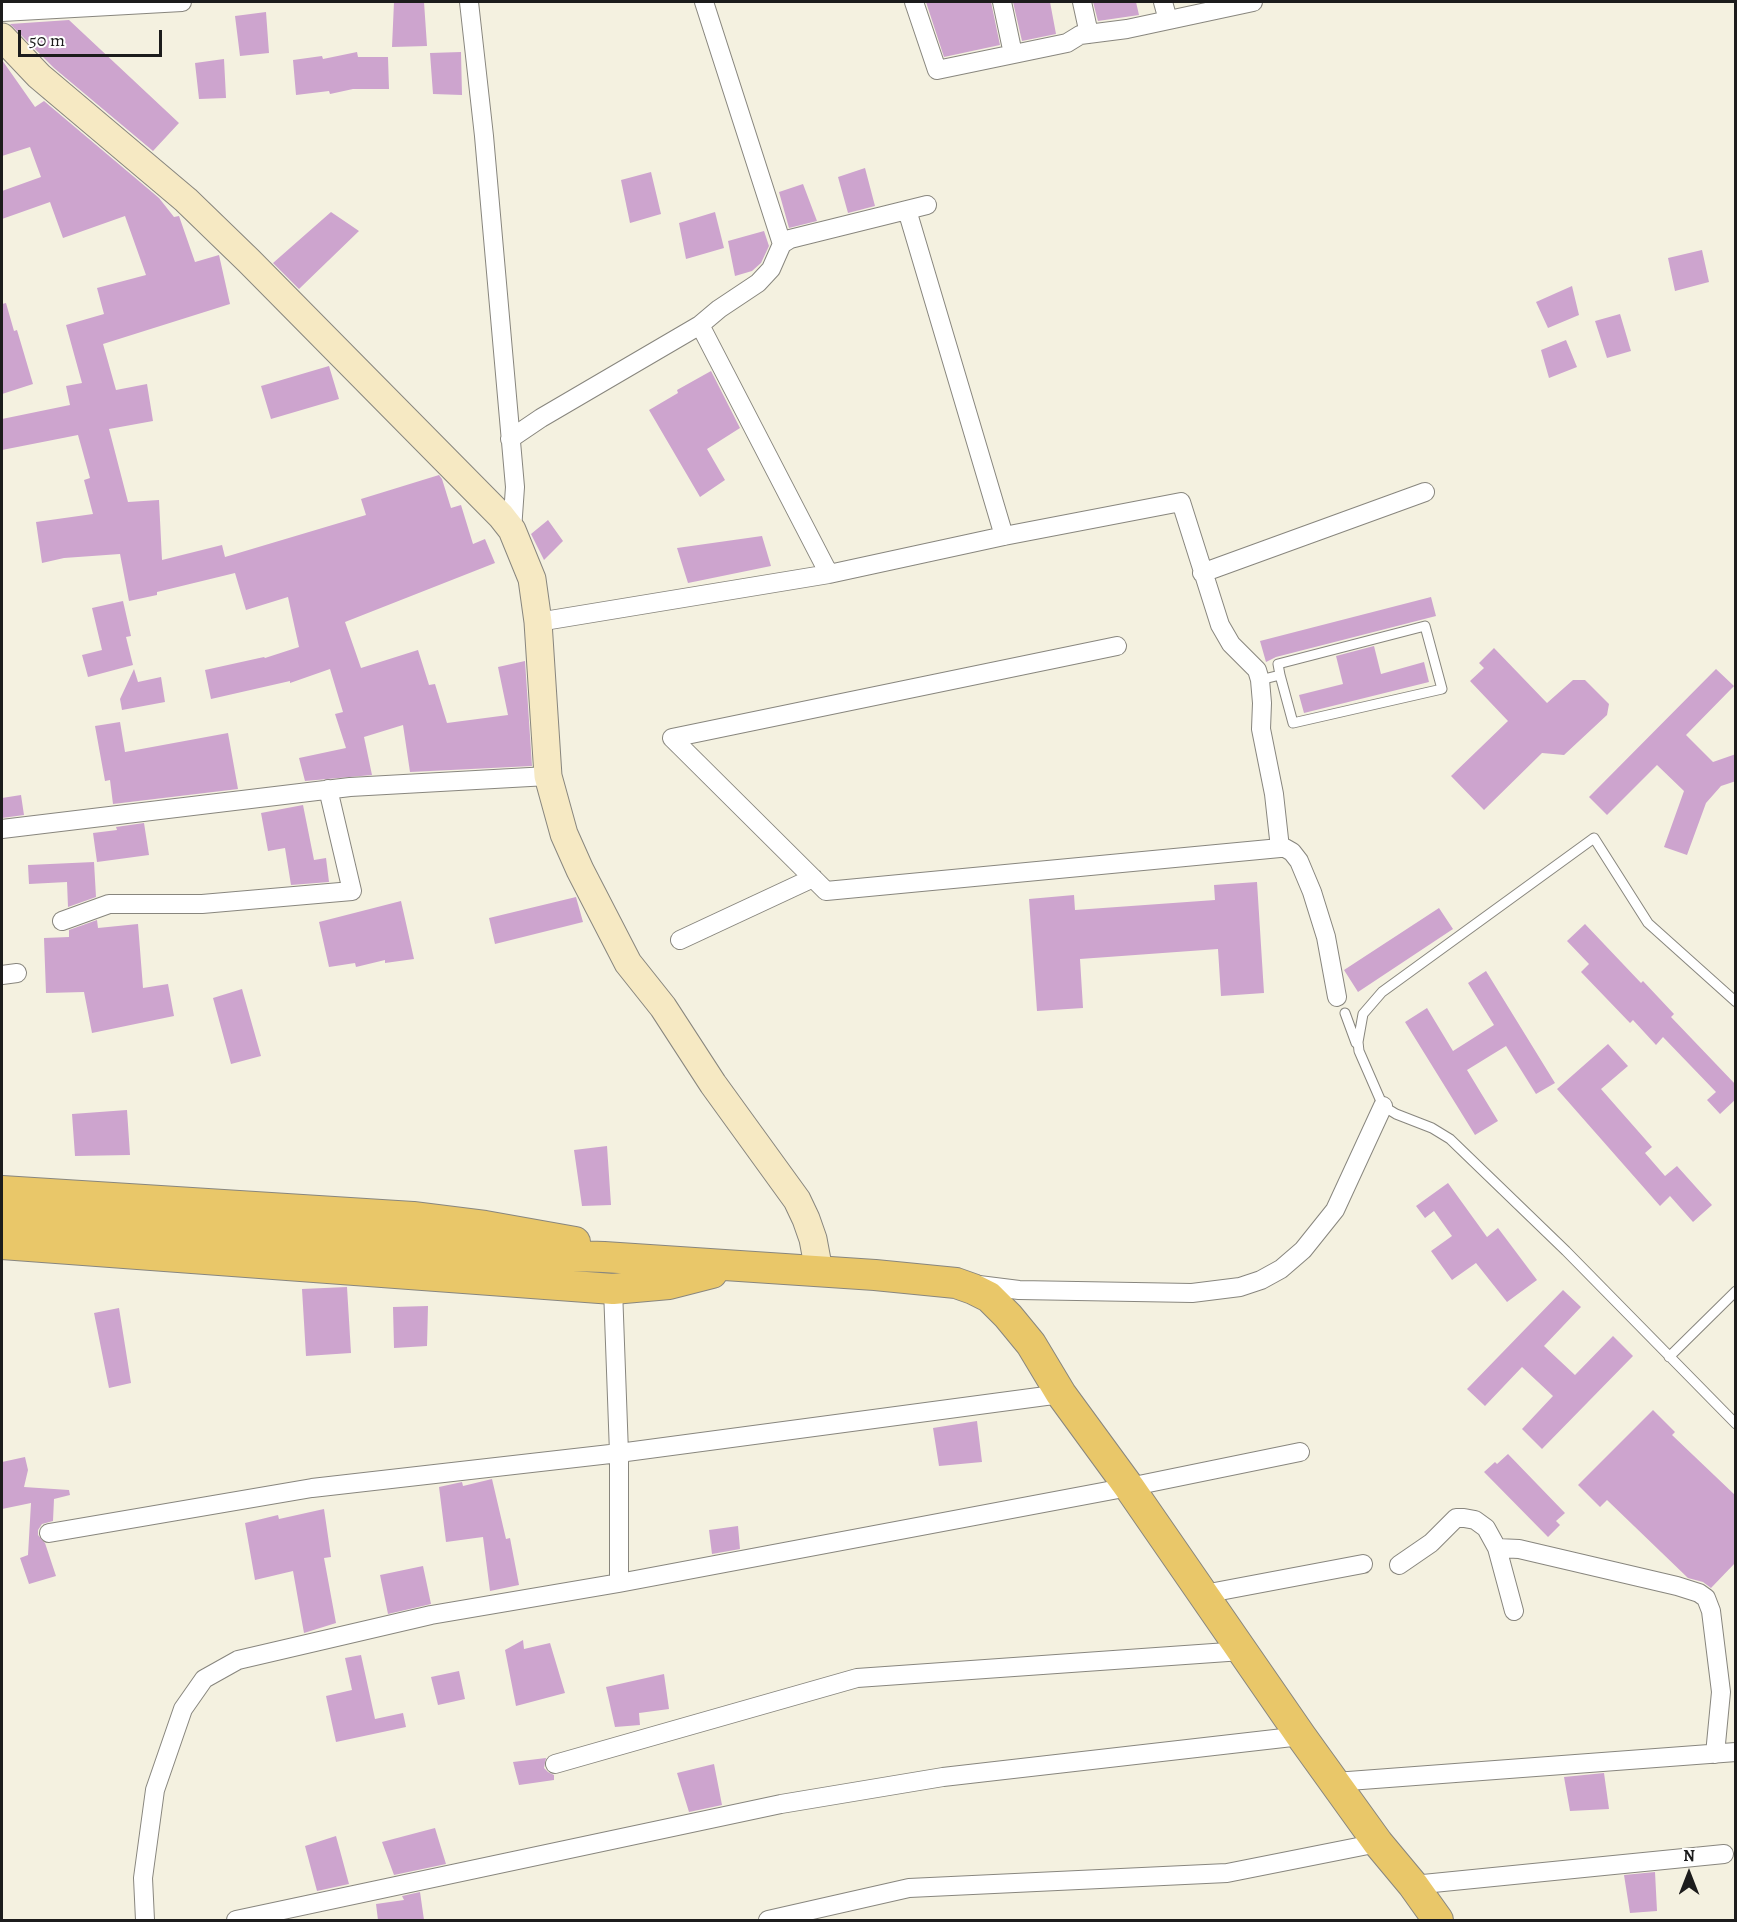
<!DOCTYPE html>
<html>
<head>
<meta charset="utf-8">
<style>
  body { margin:0 }
  #map { position:relative; width:1737px; height:1922px; overflow:hidden; background:#f4f1e0; font-family:Alegreya,serif }
  canvas { display:block }
  .frame { position:absolute; inset:0; border:3px solid #1c1c1c; pointer-events:none }
  .north { position:absolute; left:1659px; top:1844px; width:60px; height:60px; -webkit-text-stroke:4px #fff; paint-order:stroke; rotate:0deg; font-size:16px; font-weight:700; line-height:24px; text-align:center; color:#1c1c1c }
  .north::after { content:''; display:block; margin:auto; width:21px; height:27px; background:#1c1c1c; clip-path:polygon(50% 0,100% 100%,50% 72%,0 100%) }
  .scale { position:absolute; left:18px; top:30px; width:144px; height:27px; box-sizing:border-box; border:3px solid #1c1c1c; border-top:0; padding-left:8px; font-size:18px; line-height:21px; white-space:nowrap; color:#1c1c1c; -webkit-text-stroke:4px #fff; paint-order:stroke }
</style>
</head>
<body>
<div id="map">
<canvas width="1737" height="1922"></canvas>
<div class="frame"></div>
<div class="north">N</div>
<div class="scale">50 m</div>
</div>
<script>
const context = document.querySelector('canvas').getContext('2d');
context.lineJoin = 'round';
function paint(path, color) { context.fillStyle = color; context.fill(path, 'evenodd'); }
const poly = rows => new Path2D(rows.map(r => 'M' + r).join(''));
function stroke(path, color, width, dash) { context.strokeStyle = color; context.lineWidth = width; context.lineCap = dash ? 'butt' : 'round'; context.setLineDash(dash || []); context.stroke(path); }
paint(poly([
  [394,2,424,2,427,46,392,47],
  [926,2,991,2,1000,45,944,57],
  [1013,2,1050,2,1056,34,1022,41],
  [1093,2,1136,2,1139,15,1098,21],
  [266,12,269,53,240,56,235,16],
  [69,20,179,123,153,151,54,68,10,24],
  [357,52,358,57,388,57,389,89,353,89,330,94,329,91,296,95,293,60,322,56,323,59],
  [461,52,462,95,433,94,430,53],
  [224,59,226,98,199,99,195,63],
  [2,60,35,107,44,101,159,198,174,217,179,216,195,262,219,255,230,304,103,344,116,390,147,384,153,421,109,429,128,502,159,500,162,560,222,545,225,557,366,515,361,499,439,475,442,479,451,508,461,505,473,544,485,539,495,563,345,622,361,668,418,650,429,685,435,684,447,723,508,715,498,667,525,661,532,766,410,772,403,725,364,737,372,775,305,781,299,758,346,748,335,714,343,712,330,669,290,683,290,681,211,699,205,670,264,657,265,658,299,647,288,597,246,610,235,573,157,592,157,595,129,601,120,554,64,558,42,563,36,522,93,514,84,480,90,478,78,435,2,450,2,419,70,405,66,386,82,383,66,325,104,314,97,288,146,275,125,216,63,238,50,202,2,219,2,191,41,177,30,147,2,156],
  [865,168,875,206,848,213,838,177],
  [651,172,661,214,630,223,621,180],
  [803,184,817,221,789,228,779,192],
  [331,212,359,231,299,289,273,263],
  [715,212,724,248,686,259,679,223],
  [764,231,769,246,761,263,752,271,735,276,728,241],
  [1702,250,1709,282,1675,291,1668,258],
  [1572,286,1579,315,1548,328,1536,302],
  [6,303,14,331,17,330,33,384,2,394,2,304],
  [1620,314,1631,351,1607,358,1595,321],
  [1566,340,1577,367,1549,378,1541,350],
  [329,366,339,399,271,419,261,386],
  [711,371,740,428,707,449,725,480,700,497,649,410,678,393,677,390],
  [548,520,563,541,544,560,531,534],
  [762,536,771,566,688,583,677,548],
  [1431,597,1436,616,1276,657,1266,662,1260,641],
  [123,601,131,636,126,637,133,665,88,677,82,655,102,650,92,608],
  [1374,646,1381,674,1424,662,1429,682,1304,713,1299,695,1343,684,1336,656],
  [1494,648,1547,703,1573,680,1585,680,1609,704,1607,715,1564,755,1542,753,1484,810,1451,776,1508,721,1470,681,1484,668,1479,663],
  [134,669,138,682,161,677,165,702,122,710,120,699],
  [1716,669,1734,686,1686,735,1713,762,1736,754,1736,781,1721,786,1706,803,1687,855,1664,847,1684,791,1657,765,1607,815,1589,797],
  [120,722,125,752,228,733,238,789,113,804,110,780,105,781,95,726],
  [21,795,24,815,2,818,2,798],
  [303,805,314,860,326,858,329,882,291,885,285,848,268,851,261,813],
  [144,823,149,855,97,862,93,833,117,830,116,827],
  [94,862,96,897,68,907,67,882,29,884,28,865],
  [1257,882,1264,993,1221,996,1218,949,1080,959,1083,1008,1037,1011,1029,899,1074,895,1075,910,1215,900,1214,885],
  [576,897,583,922,495,944,489,918],
  [401,901,414,959,385,963,385,960,356,967,355,963,329,967,319,922],
  [1439,908,1453,929,1358,992,1344,970],
  [97,920,98,928,138,924,143,988,168,984,174,1016,92,1033,84,992,46,993,44,938,69,937,69,930],
  [1585,924,1641,983,1643,981,1674,1014,1671,1017,1736,1085,1736,1099,1720,1114,1707,1100,1716,1092,1663,1037,1656,1045,1633,1020,1630,1023,1581,972,1589,964,1567,941],
  [1486,971,1555,1083,1536,1094,1506,1046,1467,1070,1498,1121,1475,1135,1405,1022,1427,1008,1453,1051,1494,1025,1468,983],
  [242,989,261,1056,231,1064,213,998],
  [1608,1044,1628,1066,1601,1089,1652,1147,1645,1153,1665,1176,1677,1166,1712,1205,1693,1222,1670,1196,1660,1206,1557,1089],
  [127,1110,130,1155,75,1156,72,1114],
  [607,1146,611,1205,582,1206,574,1150],
  [1448,1183,1487,1237,1498,1228,1537,1280,1507,1302,1476,1263,1452,1280,1431,1251,1452,1236,1434,1211,1425,1218,1416,1206],
  [347,1287,351,1353,306,1356,302,1289],
  [1563,1290,1581,1307,1544,1346,1575,1375,1613,1336,1633,1356,1542,1449,1522,1429,1553,1396,1522,1367,1485,1406,1467,1389],
  [428,1306,427,1346,394,1348,393,1307],
  [119,1308,131,1383,109,1388,94,1313],
  [1653,1410,1675,1432,1672,1435,1736,1496,1736,1562,1711,1588,1703,1582,1688,1578,1607,1500,1600,1507,1578,1485],
  [977,1421,982,1462,939,1466,933,1428],
  [1508,1454,1565,1513,1556,1521,1560,1525,1548,1537,1484,1472,1495,1462,1497,1464],
  [25,1457,28,1470,24,1487,69,1490,70,1495,54,1499,53,1521,42,1524,38,1530,38,1535,45,1543,56,1576,29,1584,20,1558,28,1555,31,1503,2,1509,2,1462],
  [492,1479,506,1539,510,1538,519,1585,490,1591,483,1537,446,1542,439,1487,462,1482,463,1486],
  [324,1509,331,1557,324,1558,336,1623,304,1633,293,1571,255,1580,245,1523,278,1515,279,1519],
  [738,1526,740,1549,712,1554,709,1530],
  [423,1566,431,1604,388,1614,380,1575],
  [523,1640,524,1649,550,1643,565,1693,516,1706,505,1650],
  [361,1655,375,1719,403,1713,406,1727,336,1742,326,1696,352,1690,345,1658],
  [459,1671,465,1699,438,1705,431,1677],
  [664,1674,669,1709,639,1713,640,1725,615,1727,606,1687],
  [546,1758,544,1768,548,1772,554,1775,554,1780,519,1785,513,1762],
  [714,1764,722,1805,689,1812,677,1773],
  [1604,1773,1609,1809,1570,1811,1564,1777],
  [435,1828,446,1864,394,1875,382,1842],
  [336,1836,349,1884,317,1891,305,1846],
  [1655,1872,1657,1911,1630,1913,1624,1875],
  [420,1892,424,1920,378,1920,376,1904,404,1900,402,1896]
]), '#cda4ce');
const lane = poly([
  [1260,680,1280,675,1278,664,1425,626,1442,689,1293,723,1280,675],
  [1736,1002,1648,923,1594,838,1382,992,1363,1014,1358,1042,1359,1051,1383,1106,1396,1114,1432,1128,1450,1139,1566,1251,1736,1424],
  [1345,1013,1356,1043],
  [1669,1357,1736,1291]
]);
const street = poly([
  [469,2,484,136,515,487,512,530],
  [704,2,782,244],
  [914,2,937,70,1067,43,1080,35,1127,29,1253,2],
  [1002,2,1013,54],
  [1082,2,1089,34],
  [1163,2,1168,20],
  [2,12,182,2],
  [907,210,1004,536],
  [700,325,829,574],
  [510,439,541,418,700,325,719,309,758,283,771,269,782,244,790,239,927,205],
  [1202,573,1425,492],
  [538,622,829,574,1004,536,1181,502,1220,625,1231,644,1257,670,1260,680,1262,703,1261,729,1274,794,1280,848,1285,848,1292,852,1299,861,1312,892,1326,937,1337,997],
  [672,738,826,891,1280,848],
  [672,738,1117,646],
  [2,829,350,787,548,776],
  [62,921,109,904,202,904,352,891,328,789],
  [680,940,813,878],
  [2,975,17,973],
  [979,1285,1019,1290,1192,1293,1240,1287,1261,1280,1281,1269,1303,1250,1335,1210,1383,1106],
  [613,1289,619,1453,619,1583],
  [49,1533,312,1488,619,1453,1061,1394],
  [1497,1548,1514,1611],
  [1399,1565,1431,1543,1456,1518,1464,1518,1475,1520,1486,1528,1497,1548,1519,1549,1677,1586,1699,1593,1706,1598,1711,1611,1721,1692,1715,1754],
  [1204,1594,1363,1564],
  [555,1764,857,1678,1242,1651],
  [1335,1782,1736,1752],
  [1413,1885,1724,1854],
  [145,1920,143,1878,155,1790,183,1709,204,1679,238,1660,431,1615,619,1583,1129,1487,1300,1452],
  [236,1920,781,1804,943,1777,1301,1736],
  [768,1920,909,1888,1227,1873,1378,1843]
]);
const secondary = poly([
  [2,37,39,76,186,200,249,261,501,516,512,530,532,579,538,622,548,776,564,834,580,870,628,963,663,1007,713,1084,797,1200,806,1219,813,1239,819,1271]
]);
const primary = poly([
  [2,1191,413,1217,485,1226,575,1242],
  [2,1219,516,1254,604,1257,875,1275,956,1283,973,1289,989,1297,1008,1316,1031,1344,1061,1394,1129,1487,1301,1736,1378,1843,1413,1885,1438,1920],
  [2,1244,613,1289,669,1284,712,1273]
]);
stroke(lane, '#88867e', 11);
stroke(street, '#88867e', 20);
stroke(secondary, '#88867e', 29);
stroke(primary, '#88867e', 32);
stroke(lane, '#fff', 9);
stroke(street, '#fff', 18);
stroke(secondary, '#f6e9c3', 27);
stroke(primary, '#e9c769', 30);
</script>
</body>
</html>
